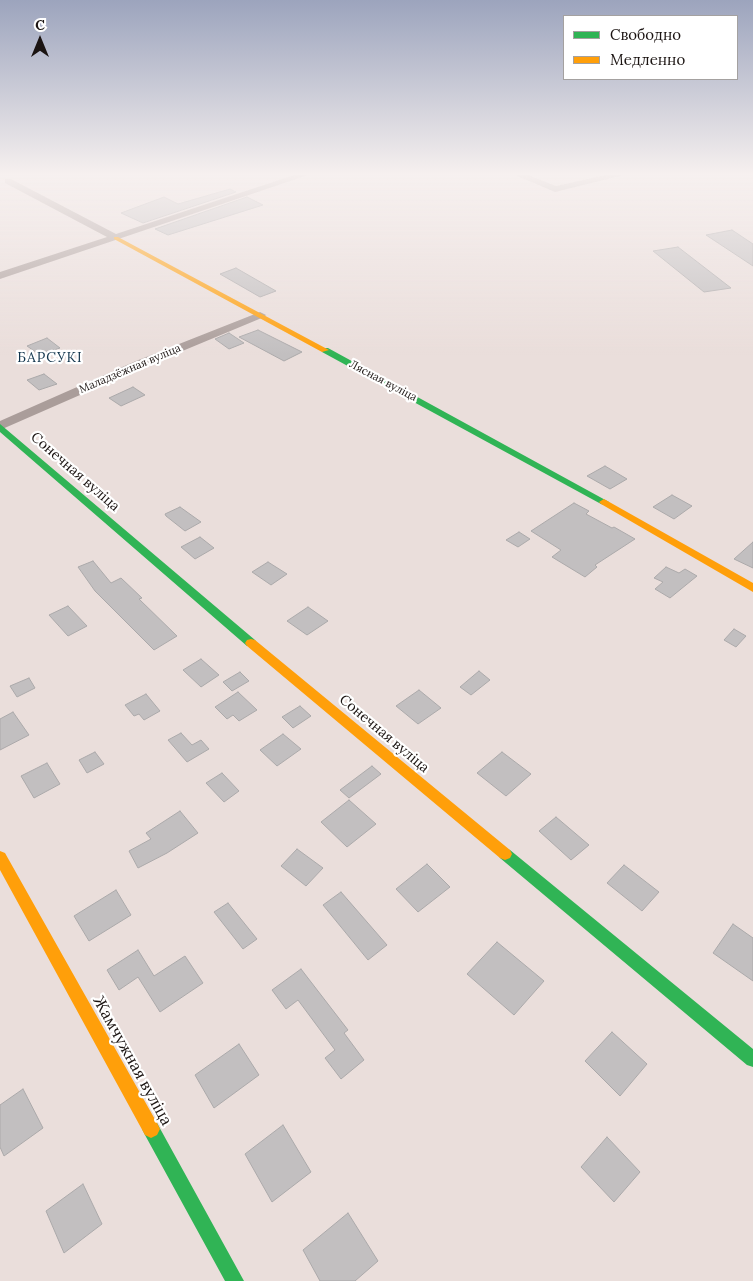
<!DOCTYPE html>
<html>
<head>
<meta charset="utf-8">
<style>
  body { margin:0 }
  #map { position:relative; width:753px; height:1281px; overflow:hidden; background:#eadedb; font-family:Lora,serif }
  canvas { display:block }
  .legend { position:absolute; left:563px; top:15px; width:175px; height:65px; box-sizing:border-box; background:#fff; border:1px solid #a4a1a0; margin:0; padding:6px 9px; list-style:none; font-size:15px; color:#1b1412 }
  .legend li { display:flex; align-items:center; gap:10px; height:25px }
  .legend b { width:25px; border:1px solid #a4a1a0 }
  .north { position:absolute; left:15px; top:15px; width:50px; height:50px; -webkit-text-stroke:4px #fff; paint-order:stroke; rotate:0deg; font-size:14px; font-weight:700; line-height:20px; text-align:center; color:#1b1412 }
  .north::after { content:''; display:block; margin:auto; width:18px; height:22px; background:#1b1412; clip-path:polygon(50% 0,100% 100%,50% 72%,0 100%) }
</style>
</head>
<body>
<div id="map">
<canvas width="753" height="1281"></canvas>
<ul class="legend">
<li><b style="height:6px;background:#30b455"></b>Свободно</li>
<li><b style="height:6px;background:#ff9f0a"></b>Медленно</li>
</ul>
<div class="north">С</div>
</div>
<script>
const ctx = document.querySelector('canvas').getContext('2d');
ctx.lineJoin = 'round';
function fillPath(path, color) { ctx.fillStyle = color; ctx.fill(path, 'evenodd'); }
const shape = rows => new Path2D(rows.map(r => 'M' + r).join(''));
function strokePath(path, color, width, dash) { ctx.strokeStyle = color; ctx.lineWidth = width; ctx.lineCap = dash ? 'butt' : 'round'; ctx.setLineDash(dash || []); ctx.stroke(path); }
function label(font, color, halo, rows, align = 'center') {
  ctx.font = font + ' Lora,serif'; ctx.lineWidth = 4.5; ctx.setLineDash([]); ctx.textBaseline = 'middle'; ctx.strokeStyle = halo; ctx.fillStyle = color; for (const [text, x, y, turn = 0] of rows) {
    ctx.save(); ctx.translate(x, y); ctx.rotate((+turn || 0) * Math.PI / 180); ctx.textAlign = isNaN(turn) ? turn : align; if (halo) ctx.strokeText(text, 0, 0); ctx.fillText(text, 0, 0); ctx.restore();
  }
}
const building = shape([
  [230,189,236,192,143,223,121,213,164,197,178,204,230,189],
  [247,197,263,205,168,235,155,229,247,197],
  [732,230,753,244,753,266,706,235,732,230],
  [678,247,731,288,704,292,653,251,678,247],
  [236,268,276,291,260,297,220,274,236,268],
  [258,330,302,352,284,361,239,337,258,330],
  [229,333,244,343,229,349,215,339,229,333],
  [47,338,60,348,40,355,27,346,47,338],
  [44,374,57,384,39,390,27,380,44,374],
  [133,387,145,395,121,406,109,398,133,387],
  [605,466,627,479,610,489,587,476,605,466],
  [672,495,692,506,674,519,653,507,672,495],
  [574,503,589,511,586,514,612,528,614,527,635,539,595,565,597,567,585,577,552,557,561,550,531,531,574,503],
  [180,507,201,522,185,531,166,516,165,514,180,507],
  [519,532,530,539,518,547,506,540,519,532],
  [200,537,214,548,195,559,181,547,200,537],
  [753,542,753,568,734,559,753,542],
  [93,561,111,583,121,578,142,598,139,599,177,636,154,650,95,591,78,567,93,561],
  [268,562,287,574,271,585,252,572,268,562],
  [666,567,679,573,685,569,697,576,670,598,655,589,663,582,654,578,666,567],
  [68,606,87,626,68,636,49,615,68,606],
  [308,607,328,621,307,635,287,621,308,607],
  [734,629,746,636,736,647,724,640,734,629],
  [201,659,219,675,201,687,183,670,201,659],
  [479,671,490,680,471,695,460,687,479,671],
  [240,672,249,681,232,691,223,682,240,672],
  [29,678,35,688,17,697,10,686,29,678],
  [419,690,441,708,418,724,396,706,419,690],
  [238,692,257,710,239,721,233,715,227,719,215,707,238,692],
  [146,694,160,711,144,720,139,714,134,716,125,705,146,694],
  [300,706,311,716,293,728,282,717,300,706],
  [13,712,29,735,0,750,0,719,13,712],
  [181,733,192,745,201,740,209,749,187,762,168,740,181,733],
  [283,734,301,749,277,766,260,750,283,734],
  [95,752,104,764,87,773,79,760,95,752],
  [502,752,531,774,506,796,477,773,502,752],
  [47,763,60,784,34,798,21,776,47,763],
  [372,766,381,774,349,798,340,790,372,766],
  [222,773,239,791,224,802,206,783,222,773],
  [349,800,376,824,347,847,321,822,349,800],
  [180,811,198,833,167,853,138,868,129,851,151,839,146,833,180,811],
  [556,817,589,845,571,860,539,831,556,817],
  [297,849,323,868,306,886,281,866,297,849],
  [427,864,450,887,418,912,396,889,427,864],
  [624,865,659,892,642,911,607,883,624,865],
  [116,890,131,915,89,941,74,916,116,890],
  [341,892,387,945,368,960,323,905,341,892],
  [228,903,257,939,243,949,214,912,228,903],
  [733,924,753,938,753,981,713,953,733,924],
  [497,942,544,981,514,1015,467,974,497,942],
  [138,950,154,976,185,956,203,983,160,1012,138,977,119,990,107,970,138,950],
  [301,969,348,1030,344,1033,364,1060,341,1079,325,1058,335,1050,298,1000,286,1009,272,990,301,969],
  [612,1032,647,1064,620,1096,585,1061,612,1032],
  [239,1044,259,1075,214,1108,195,1075,239,1044],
  [23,1089,43,1128,4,1156,0,1147,0,1105,23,1089],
  [283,1125,311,1172,272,1202,245,1154,283,1125],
  [607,1137,640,1172,614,1202,581,1167,607,1137],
  [83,1184,102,1224,64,1253,46,1211,83,1184],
  [348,1213,378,1261,355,1281,320,1281,303,1250,348,1213]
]);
fillPath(building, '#c2bfc0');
strokePath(building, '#aba9aa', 1);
fillPath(shape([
  [294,175,308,175,0,279,0,272,107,237,5,183,5,179,11,179,116,234,294,175],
  [515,175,528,175,556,186,605,175,624,175,555,192,515,175],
  [260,312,266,315,264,317,144,367,0,430,0,421,136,361,260,312]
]), '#aa9d9a');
fillPath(shape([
  [322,348,328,348,609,502,604,505,601,504,322,352,322,348],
  [0,424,255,640,257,643,255,646,247,646,0,432,0,424],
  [505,848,510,850,753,1049,753,1067,747,1065,500,858,498,854,500,850,505,848],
  [151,1120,157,1123,244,1281,225,1281,145,1135,142,1129,145,1123,151,1120]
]), '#30b455');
fillPath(shape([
  [114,237,118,237,329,350,322,352,114,239,114,237],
  [604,499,753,583,753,592,601,504,599,502,604,499],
  [251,639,255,640,510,850,512,854,510,858,505,860,500,858,247,646,245,643,247,640,251,639],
  [0,851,5,853,157,1123,160,1129,157,1135,151,1138,145,1135,0,870,0,851]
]), '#ff9f0a');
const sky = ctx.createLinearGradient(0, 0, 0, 355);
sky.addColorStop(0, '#9ca4bd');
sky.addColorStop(0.49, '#f6f0ef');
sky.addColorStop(1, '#f6f0ef00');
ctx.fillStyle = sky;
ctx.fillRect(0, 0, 753, 355);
label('11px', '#1b1412', '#fff', [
  ["Маладзёжная вуліца",130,369,-23],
  ["Лясная вуліца",383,381,28]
]);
ctx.letterSpacing = '1px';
label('14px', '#10344c', '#fff', [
  ["БАРСУКІ",50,358]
]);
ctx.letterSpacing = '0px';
label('14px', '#1b1412', '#fff', [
  ["Сонечная вуліца",75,472,41],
  ["Сонечная вуліца",384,734,40]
]);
label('16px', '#1b1412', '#fff', [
  ["Жамчужная вуліца",132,1061,61]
]);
</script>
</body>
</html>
